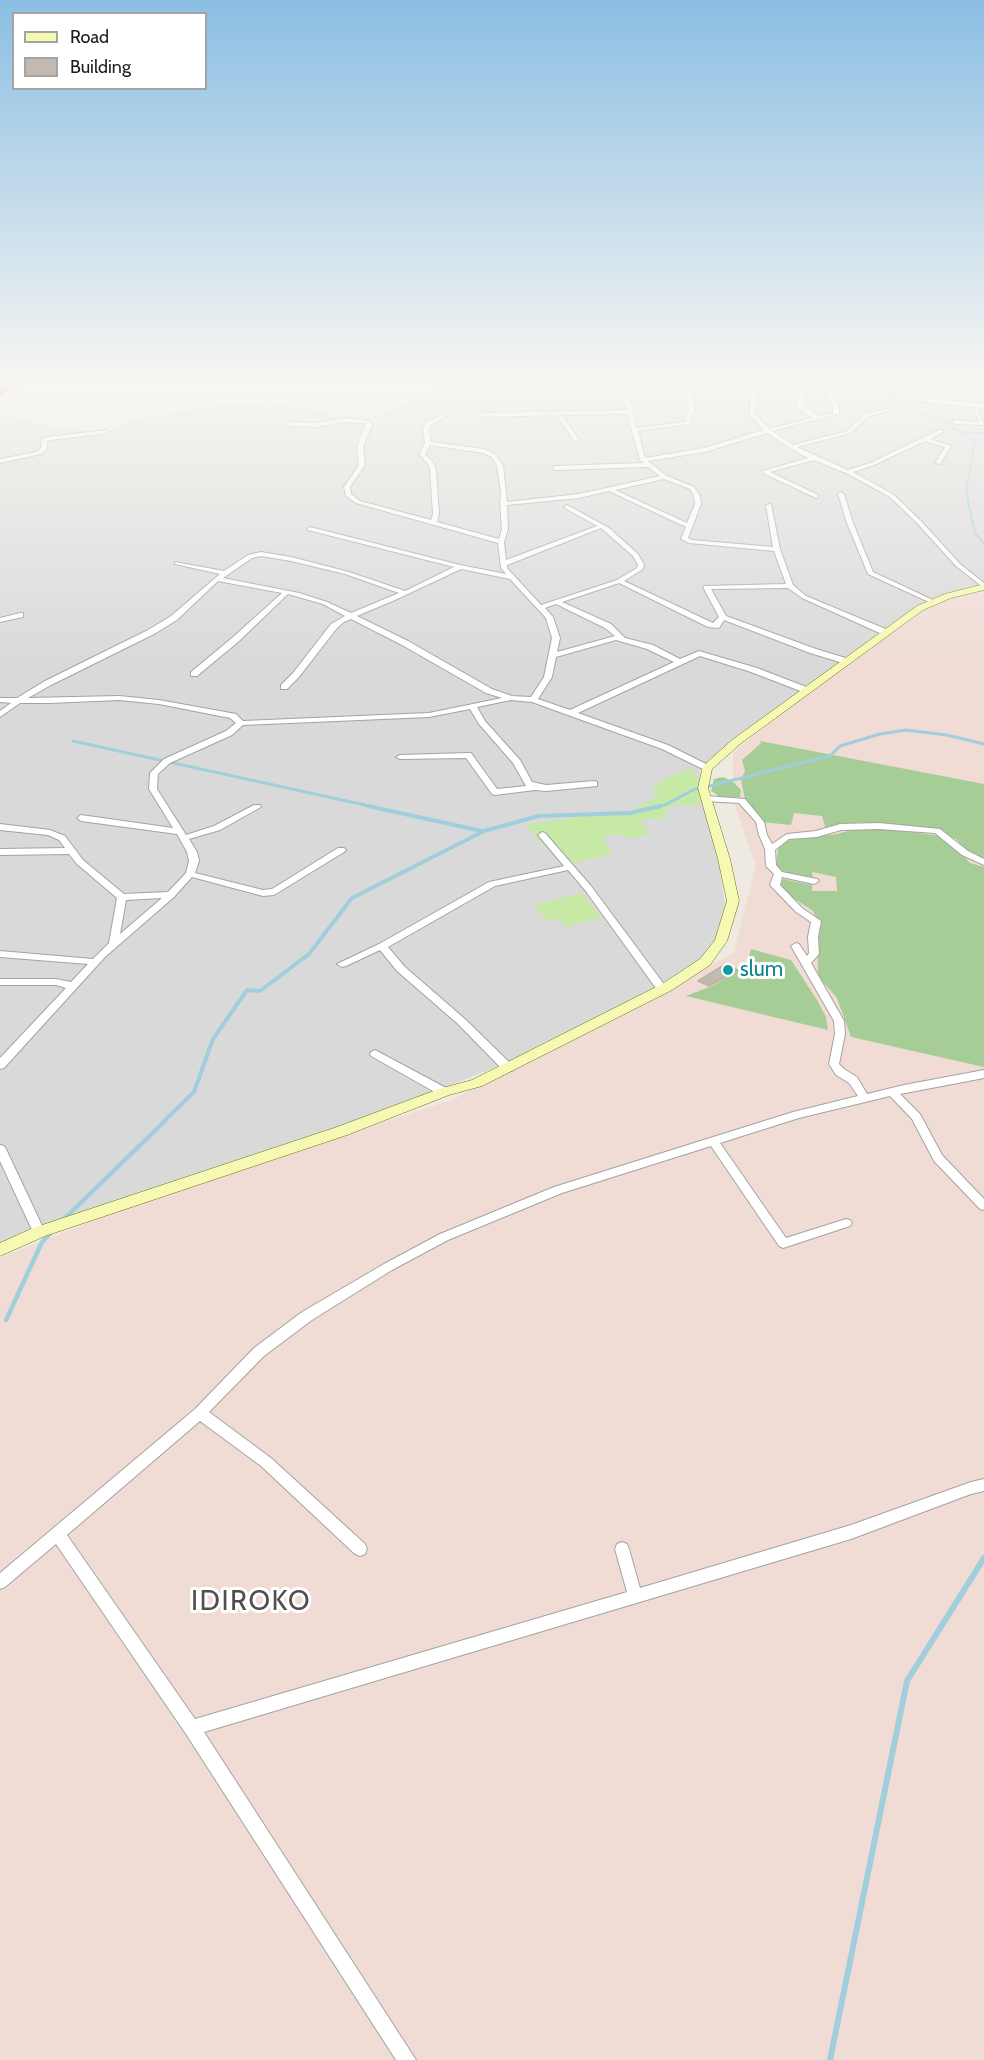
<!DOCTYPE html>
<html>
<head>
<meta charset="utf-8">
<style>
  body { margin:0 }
  #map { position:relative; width:984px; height:2060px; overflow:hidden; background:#eeeae1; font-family:Cabin,sans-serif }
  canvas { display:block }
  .legend { position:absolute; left:12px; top:12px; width:195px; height:78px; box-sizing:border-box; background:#fff; border:2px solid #a4a4a4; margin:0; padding:8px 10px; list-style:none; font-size:18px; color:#1c1c1c }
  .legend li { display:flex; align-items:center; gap:12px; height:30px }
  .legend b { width:30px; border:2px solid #a4a4a4 }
</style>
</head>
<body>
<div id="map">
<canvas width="984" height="2060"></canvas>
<ul class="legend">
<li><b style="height:8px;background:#f6f9b3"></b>Road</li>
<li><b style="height:16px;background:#c2b9b1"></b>Building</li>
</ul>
</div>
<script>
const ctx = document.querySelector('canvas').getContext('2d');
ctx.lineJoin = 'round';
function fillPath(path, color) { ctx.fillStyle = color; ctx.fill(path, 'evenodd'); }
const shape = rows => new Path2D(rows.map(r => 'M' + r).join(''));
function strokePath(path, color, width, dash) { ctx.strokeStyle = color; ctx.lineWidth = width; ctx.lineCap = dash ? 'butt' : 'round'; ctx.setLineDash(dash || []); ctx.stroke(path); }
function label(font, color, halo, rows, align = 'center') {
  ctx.font = font + ' Cabin,sans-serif'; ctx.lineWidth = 6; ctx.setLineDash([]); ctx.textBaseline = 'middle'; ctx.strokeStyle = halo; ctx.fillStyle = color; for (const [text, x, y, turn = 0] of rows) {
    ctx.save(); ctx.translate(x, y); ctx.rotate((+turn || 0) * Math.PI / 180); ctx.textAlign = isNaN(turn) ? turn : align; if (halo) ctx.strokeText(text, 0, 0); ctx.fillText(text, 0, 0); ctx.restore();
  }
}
fillPath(shape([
  [440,377,984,377,984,589,928,607,864,653,795,695,741,733,700,770,703,802,719,865,725,904,717,943,696,962,641,996,531,1053,413,1100,0,1247,0,417,5,415,35,423,105,433,137,419,229,404,271,402,337,415,379,415,452,381]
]), '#dad9d9');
fillPath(shape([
  [984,589,984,2060,0,2060,0,1258,130,1206,454,1099,734,953,756,866,733,800,733,753,814,687,919,612,951,595]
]), '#f0dcd4');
fillPath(shape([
  [691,768,698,778,700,805,674,805,665,811,667,818,641,820,649,834,628,839,623,835,609,834,603,841,613,854,562,865,525,825,597,814,628,812,661,795,650,790,662,780],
  [581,893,602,917,566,927,559,918,547,921,534,905]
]), '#c7e9a6');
fillPath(shape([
  [760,741,984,784,984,861,971,855,956,839,935,831,859,822,840,829,826,830,822,816,794,813,791,825,761,822,745,800,741,779,745,771,742,760,761,743],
  [723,777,732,781,741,790,740,797,720,797,711,791,714,779],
  [866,826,941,836,953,844,970,863,984,867,984,1067,851,1037,837,998,818,976,817,922,813,911,780,889,783,879,812,885,812,891,837,891,836,877,812,872,813,879,783,874,776,865,779,844,783,841,837,834],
  [751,949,791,960,817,1000,826,1017,828,1030,686,996,712,986,747,966]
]), '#a6cd96');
strokePath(shape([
  [861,377,882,388,900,404,947,424,975,441,966,491,975,533,984,543],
  [626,387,628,377],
  [964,433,984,433]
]), '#a1cedc', 2);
strokePath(shape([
  [73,741,374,807],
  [655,807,665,805,693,790,830,756,840,746,880,734,906,730,947,735,984,744]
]), '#a1cedc', 3);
strokePath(shape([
  [368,806,482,831],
  [163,1122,194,1092,213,1039,247,990,260,991,309,954,352,898,484,831,539,816,630,813,661,806]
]), '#a1cedc', 4);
strokePath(shape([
  [64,1219,165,1121],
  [6,1320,42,1242,51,1233]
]), '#a1cedc', 4.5);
strokePath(shape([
  [830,2060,907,1681,984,1558]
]), '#a1cedc', 6);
const building = shape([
  [724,965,738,970,709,986,698,981,724,965]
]);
fillPath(building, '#c2b9b1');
strokePath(building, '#bfb0a4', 1.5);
const street = shape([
  [564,377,570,377,577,389,663,389,660,382,667,377,673,377,666,382,668,389,750,389,737,377,743,377,758,391,755,414,769,429,812,418,798,407,797,403,800,390,788,379,788,377,792,377,806,390,804,406,817,416,833,413,833,406,826,398,829,389,818,377,824,377,835,389,832,398,839,406,839,414,772,431,793,445,847,431,865,414,898,407,898,409,869,416,851,433,797,447,848,470,870,463,939,430,943,430,943,432,930,439,951,446,940,464,935,463,945,447,925,441,874,465,853,472,894,495,921,521,960,564,984,583,984,588,956,566,917,523,890,497,848,474,814,460,770,472,818,495,818,497,816,498,763,473,763,471,808,458,798,453,767,433,705,452,648,461,667,476,694,487,700,496,701,504,688,538,692,540,773,547,766,505,771,504,780,549,793,585,806,596,888,630,888,634,882,634,802,598,788,588,711,589,726,616,816,649,849,659,849,663,843,663,810,653,724,620,719,628,708,627,619,583,562,602,611,624,625,638,653,645,680,659,699,651,757,668,809,688,809,692,803,692,751,672,700,656,578,713,668,745,710,766,711,768,707,771,662,749,532,702,511,700,477,707,485,721,520,760,532,782,546,785,594,781,597,782,597,786,546,791,535,790,495,795,492,794,466,758,400,759,396,757,400,755,468,753,471,753,497,789,526,786,513,763,479,724,470,709,429,717,243,725,232,735,170,763,158,774,157,789,186,835,214,826,254,805,260,805,261,807,220,830,189,839,197,852,199,861,195,873,263,890,272,889,338,848,344,848,346,850,344,852,274,895,263,896,192,877,174,897,105,957,4,1068,0,1069,0,1058,66,988,56,985,0,985,0,979,56,979,71,982,88,964,0,957,0,951,93,959,109,943,117,898,77,864,69,854,0,855,0,849,65,848,59,840,48,835,0,830,0,824,50,830,65,836,83,860,124,894,168,892,186,873,189,861,187,852,177,834,81,821,77,818,81,815,173,828,149,789,150,773,164,759,226,731,236,723,230,718,159,704,119,700,50,703,20,703,0,717,0,711,11,703,0,702,0,698,17,698,45,681,148,630,171,616,220,574,175,564,175,562,224,571,248,555,261,552,291,557,349,572,405,591,454,567,308,530,307,529,310,527,460,565,506,574,501,568,498,543,356,503,346,496,344,487,359,465,357,447,366,423,345,422,316,427,291,426,288,424,291,422,316,423,345,418,370,421,372,425,363,447,365,465,350,487,351,494,360,501,431,520,433,514,430,469,428,464,419,454,425,443,423,431,425,423,442,415,445,417,444,418,431,424,429,431,431,442,484,449,496,455,503,466,507,502,579,494,660,476,648,467,555,470,552,468,555,466,644,463,640,460,627,414,562,415,579,440,576,442,574,441,557,415,482,417,479,415,482,413,627,410,624,402,618,393,494,393,491,391,494,389,571,389,564,377],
  [622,393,687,393,689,408,685,422,637,428,630,402,622,393],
  [693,393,752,393,749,414,764,430,704,448,645,458,638,431,689,424,695,408,693,393],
  [430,445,483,453,492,457,497,466,501,492,500,504,502,529,499,539,437,522,439,514,436,469,433,462,425,454,430,445],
  [664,479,690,489,694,496,695,504,687,523,615,490,664,479],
  [609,491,686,527,681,539,689,543,774,551,786,584,704,586,703,587,719,617,713,623,624,581,643,569,644,565,638,554,609,528,567,505,564,507,565,508,597,526,506,560,504,542,508,529,507,505,579,498,609,491],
  [601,528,633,556,638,565,637,568,617,580,541,605,507,568,507,565,601,528],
  [261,556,291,561,345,574,399,593,351,613,327,602,299,593,223,578,252,558,261,556],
  [461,569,510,579,546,618,552,638,544,677,531,697,512,696,492,689,408,641,357,616,395,600,461,569],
  [218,581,282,593,232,638,191,672,191,676,197,676,238,642,288,594,323,604,345,616,331,624,293,673,281,685,281,689,287,689,299,677,337,628,344,622,351,619,402,645,486,693,502,698,429,713,243,721,236,714,159,700,119,696,28,698,51,685,154,634,177,620,218,581],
  [556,604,605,628,615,636,557,652,560,638,553,617,545,608,556,604],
  [616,640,647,649,674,662,570,710,538,699,552,677,556,657,616,640],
  [162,898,120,934,126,900,162,898],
  [914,377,932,377,984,382,984,386,914,377],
  [908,397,984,404,984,408,978,407,984,425,955,424,952,422,955,420,979,422,973,407,906,400,908,397],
  [106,430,108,431,108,433,51,440,47,441,47,448,41,454,0,463,0,459,37,452,41,448,42,439,48,437,106,430],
  [841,492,844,494,853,523,873,572,935,601,935,603,931,603,868,574,847,523,838,494,841,492],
  [20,613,23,613,23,617,0,622,0,618,20,613],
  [707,796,745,799,764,822,767,835,772,844,787,834,816,831,840,824,879,823,940,829,968,851,984,859,984,865,962,855,935,833,879,829,841,830,817,837,789,839,775,850,776,865,782,872,817,879,819,881,814,884,782,877,780,885,802,908,821,921,818,937,819,954,811,963,844,1021,845,1034,839,1064,844,1069,857,1077,867,1094,904,1085,984,1070,984,1078,900,1094,920,1114,942,1155,984,1199,984,1210,980,1209,934,1161,912,1119,890,1096,799,1118,720,1143,786,1238,846,1219,850,1220,852,1223,850,1226,783,1248,779,1246,711,1146,562,1193,448,1240,392,1270,312,1320,264,1356,209,1412,271,1458,365,1544,367,1549,365,1554,360,1556,355,1554,261,1466,200,1421,67,1535,195,1719,627,1592,615,1549,617,1544,622,1542,627,1544,629,1549,640,1588,851,1525,971,1482,984,1479,984,1491,971,1494,851,1539,204,1732,416,2060,396,2060,186,1734,56,1544,5,1587,0,1589,0,1573,195,1409,254,1348,302,1312,384,1264,440,1234,554,1187,793,1112,858,1096,849,1083,836,1075,829,1064,835,1034,834,1021,791,946,796,943,799,944,807,956,809,953,808,937,811,922,796,912,770,885,774,874,766,866,765,849,759,835,756,822,739,803,704,801,703,799,707,796],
  [542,832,545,833,591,886,666,987,667,989,666,991,658,991,585,890,568,870,495,886,388,947,405,967,466,1020,512,1065,513,1068,512,1071,504,1071,458,1024,397,971,380,950,346,966,342,967,337,964,379,944,489,882,564,866,538,835,542,832],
  [375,1050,448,1089,450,1092,444,1096,440,1095,371,1056,370,1054,371,1052,375,1050],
  [0,1145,4,1146,6,1149,45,1232,43,1235,39,1237,35,1235,33,1232,0,1161,0,1145]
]);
const secondary = shape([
  [984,584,984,590,951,598,923,610,740,744,712,769,708,788,730,859,739,901,727,941,710,965,672,990,482,1086,449,1095,347,1135,45,1236,0,1256,0,1243,33,1228,337,1127,439,1089,472,1080,662,984,700,959,715,940,727,901,718,859,698,788,703,766,732,740,917,606,945,594,984,584]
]);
const highway = shape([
  [22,377,33,377,0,394,0,388,22,377]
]);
strokePath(street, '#a3a3a3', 2);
strokePath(secondary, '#657204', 1);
strokePath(highway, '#d7225f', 2);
fillPath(street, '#fff');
fillPath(secondary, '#f6f9b3');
fillPath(highway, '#e68899');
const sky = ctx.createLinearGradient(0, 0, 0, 665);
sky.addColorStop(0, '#8bbee3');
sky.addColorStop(0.57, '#f7f6f2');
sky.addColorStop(1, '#f7f6f200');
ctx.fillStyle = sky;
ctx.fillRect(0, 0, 984, 665);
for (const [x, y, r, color] of [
  [728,970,6,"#0f9aa8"]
]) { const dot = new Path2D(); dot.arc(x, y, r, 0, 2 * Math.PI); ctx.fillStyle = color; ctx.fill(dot); strokePath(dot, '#fff', 2); }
label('21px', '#0d838f', '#fff', [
  ["slum",740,970]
], 'left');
ctx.letterSpacing = '1.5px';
label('28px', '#4f4f4f', '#fff', [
  ["IDIROKO",251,1602]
]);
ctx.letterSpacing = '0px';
</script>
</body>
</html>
